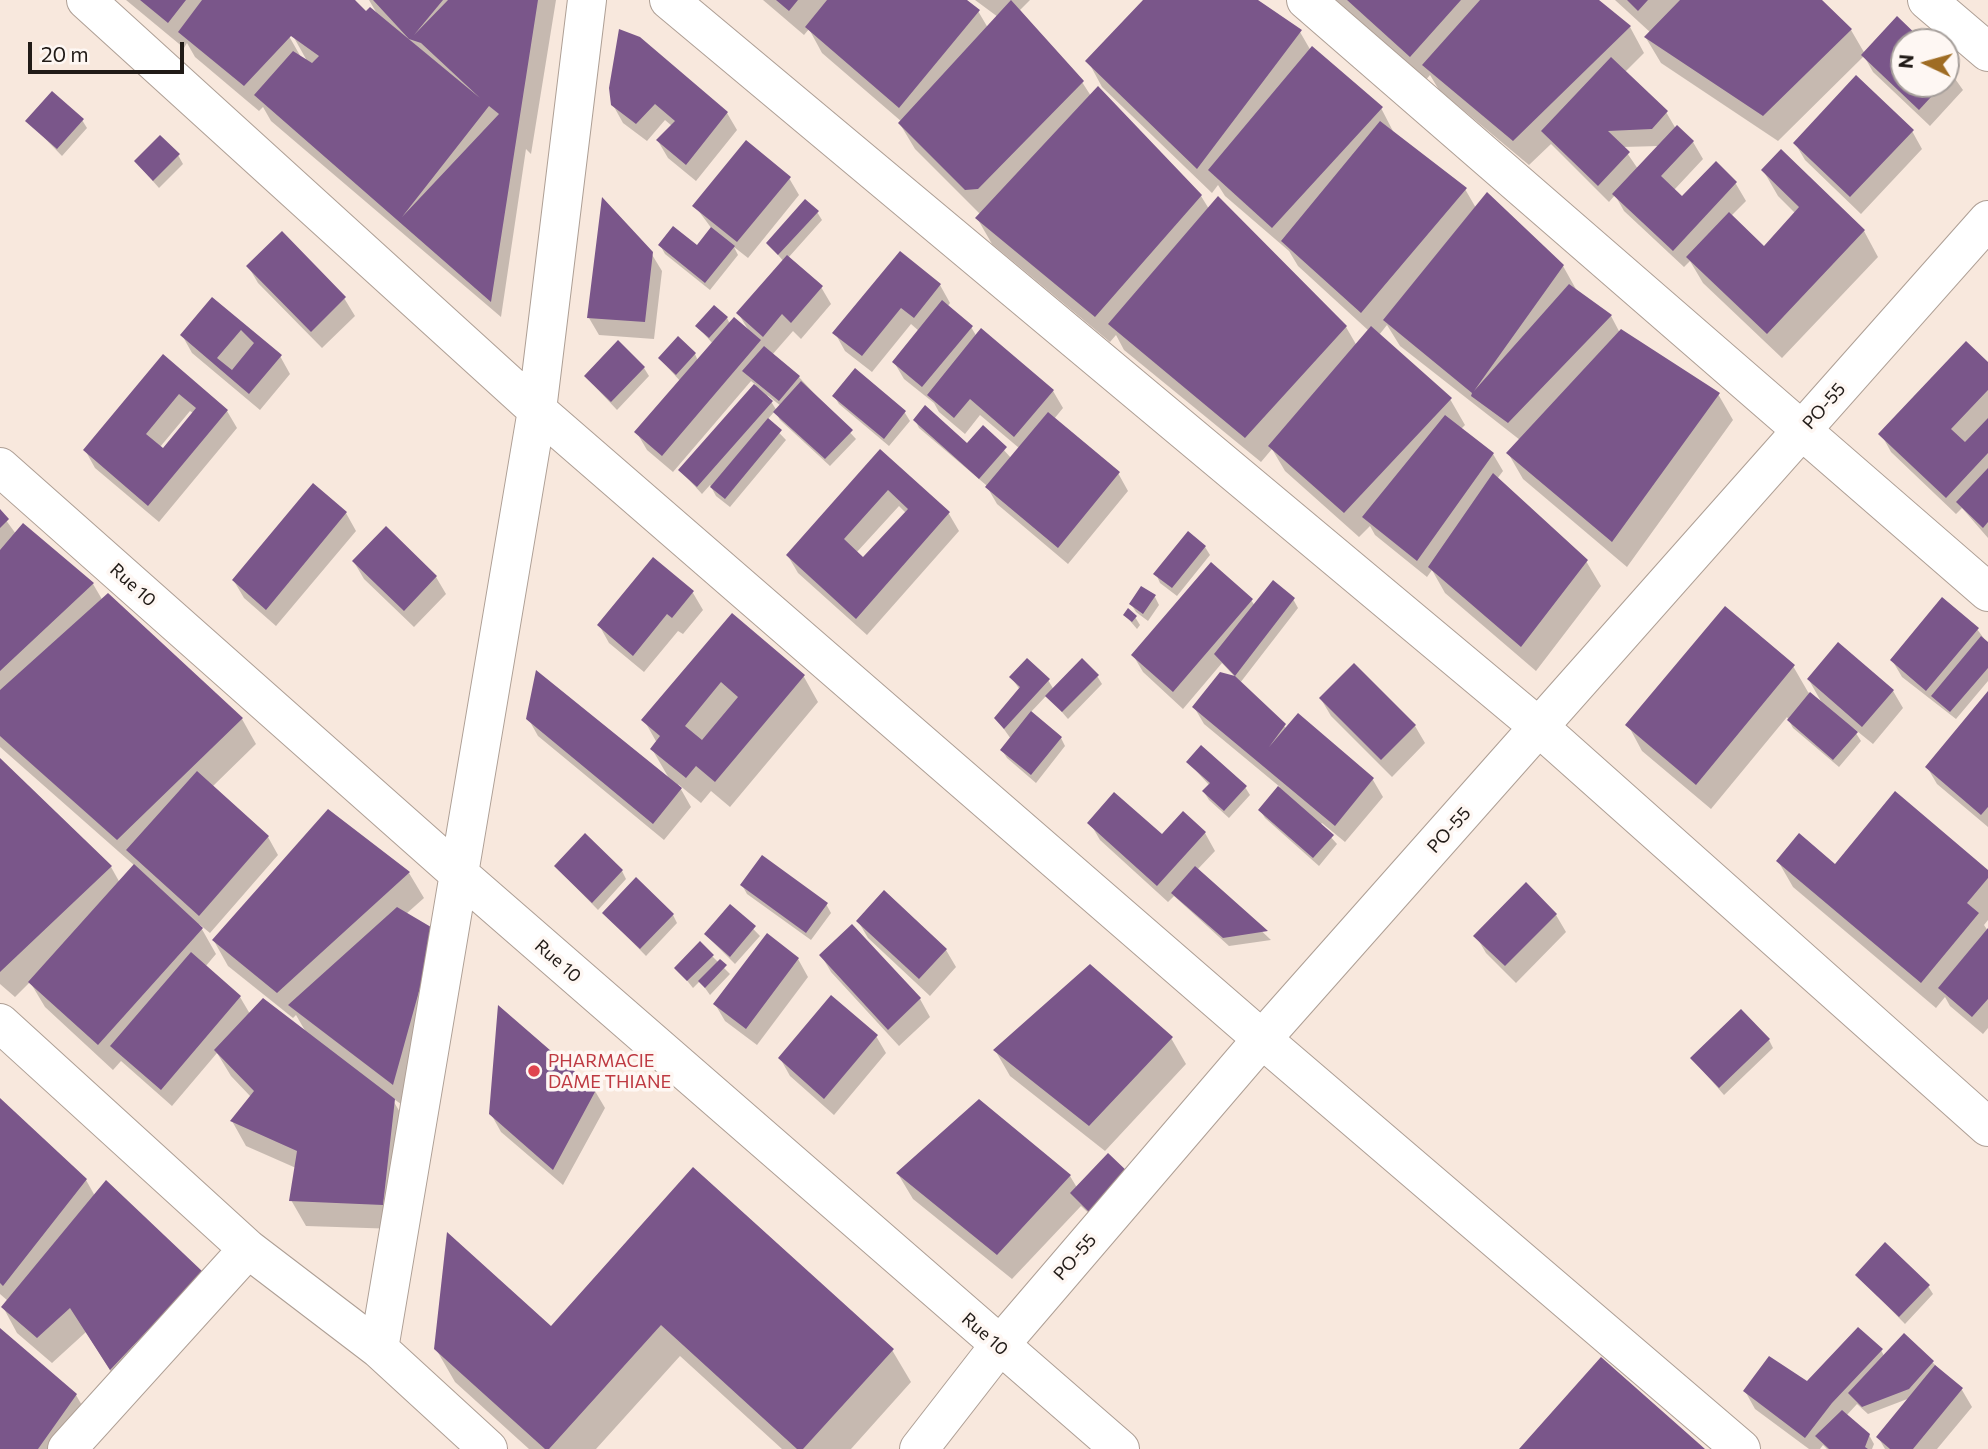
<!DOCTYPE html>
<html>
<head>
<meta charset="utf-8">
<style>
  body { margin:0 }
  #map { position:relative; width:1988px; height:1449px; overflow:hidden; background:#f8e8dd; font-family:Commissioner,sans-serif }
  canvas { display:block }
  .north { position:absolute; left:1890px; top:28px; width:70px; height:70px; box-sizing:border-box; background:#fef7f3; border:2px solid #a69f9b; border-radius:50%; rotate:275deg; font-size:19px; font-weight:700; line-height:28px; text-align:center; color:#211b17 }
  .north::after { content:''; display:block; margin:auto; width:24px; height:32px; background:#9f6c23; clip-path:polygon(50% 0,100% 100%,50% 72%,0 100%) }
  .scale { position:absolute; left:28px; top:42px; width:156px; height:32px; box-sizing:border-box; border:4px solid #211b17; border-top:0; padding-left:9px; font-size:21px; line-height:24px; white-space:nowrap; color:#211b17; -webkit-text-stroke:5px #fef7f3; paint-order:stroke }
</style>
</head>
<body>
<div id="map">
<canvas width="1988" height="1449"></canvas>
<div class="north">N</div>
<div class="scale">20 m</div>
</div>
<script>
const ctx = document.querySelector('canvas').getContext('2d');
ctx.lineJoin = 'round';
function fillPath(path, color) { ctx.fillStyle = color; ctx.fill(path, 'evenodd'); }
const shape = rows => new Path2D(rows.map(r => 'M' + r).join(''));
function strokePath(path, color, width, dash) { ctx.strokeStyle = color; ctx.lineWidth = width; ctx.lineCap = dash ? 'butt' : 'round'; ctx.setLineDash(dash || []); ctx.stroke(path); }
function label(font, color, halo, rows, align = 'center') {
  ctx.font = font + ' Commissioner,sans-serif'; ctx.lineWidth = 7; ctx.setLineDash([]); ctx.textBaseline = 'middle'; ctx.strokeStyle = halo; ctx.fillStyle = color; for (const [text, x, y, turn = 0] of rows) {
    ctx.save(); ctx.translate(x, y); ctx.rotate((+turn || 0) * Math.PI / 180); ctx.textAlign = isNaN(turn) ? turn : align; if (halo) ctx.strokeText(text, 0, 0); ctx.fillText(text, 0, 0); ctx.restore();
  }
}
fillPath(shape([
  [126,0,352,0,366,13,379,17,369,0,556,0,531,154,526,149,501,317,271,121,263,107,259,111,195,57,187,43,184,48],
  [288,27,306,59,302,59,285,29],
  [763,0,964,0,978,11,988,28,998,17,975,0,1030,0,1020,10,1082,82,1091,96,1201,196,1209,209,1346,327,1357,346,1369,331,1298,266,1289,251,1225,196,1218,185,1212,193,1102,87,1088,61,1145,0,1255,0,1300,32,1311,51,1381,108,1395,135,1465,189,1476,208,1563,266,1577,291,1611,316,1620,333,1718,394,1733,420,1627,567,1523,479,1508,453,1520,440,1400,346,1387,325,1379,335,1450,399,1465,425,1461,429,1493,454,1503,471,1497,479,1586,561,1601,586,1536,671,1445,593,1432,570,1427,577,1375,535,1370,526,1359,537,1285,471,1272,449,1261,462,1124,350,1116,335,1110,342,992,244,977,218,981,215,915,149,900,124,902,122,822,53,809,29,804,35],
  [1336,0,1596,0,1630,27,1644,53,1625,72,1666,112,1676,129,1693,142,1703,159,1674,190,1682,199,1716,164,1736,184,1746,201,1731,216,1764,248,1796,214,1778,196,1763,170,1864,231,1878,257,1782,358,1703,283,1690,261,1684,267,1624,211,1615,195,1609,202,1551,144,1529,165,1439,90,1430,75,1425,81],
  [1659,146,1638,169,1623,147],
  [1615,0,1820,0,1851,30,1865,54,1897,19,1921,42,1904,42,1904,84,1946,84,1946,66,1963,90,1930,126,1873,72,1864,56,1778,141,1661,63,1646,38,1651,33],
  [639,39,727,113,737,130,696,181,668,158,658,141,672,126,665,120,647,141,623,123,613,105],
  [82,120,87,128,62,156,28,121],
  [1912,131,1922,149,1861,214,1805,160,1795,143],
  [178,155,183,164,159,188,136,162],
  [789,178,799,195,748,258,734,247,738,255,710,290,665,254,660,245,697,248,712,229,695,206],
  [817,212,822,220,788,258,821,287,831,304,801,339,793,331,772,355,799,377,856,439,830,466,780,420,775,411,767,420,786,440,730,507,716,496,710,485,702,494,680,470,756,385,751,381,673,472,647,450,637,433,681,382,660,359,695,354,698,361,713,344,697,326,727,318,730,324,749,331,738,313,784,262,768,243],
  [767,395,781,406,777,411],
  [651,253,662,271,654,339,599,335,589,318],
  [248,266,344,298,355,316,322,348,258,283],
  [940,285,950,303,947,307,971,327,977,337,1053,391,1063,408,1054,419,1118,473,1128,491,1068,564,997,504,986,485,919,428,915,420,967,445,983,427,1011,458,1019,448,980,415,965,434,939,412,934,403,904,379,894,362,919,331,911,324,872,372,845,351,835,333],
  [213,299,280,356,290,374,260,410,192,353,182,335],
  [163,356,227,411,237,428,159,522,95,468,85,450],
  [190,411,193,413,163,450,160,447],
  [1988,365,1988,538,1962,508,1956,514,1891,452,1881,434],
  [644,368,649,376,617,410,586,377],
  [856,371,905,413,910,421,889,446,839,404,834,396],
  [881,451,949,514,959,531,867,635,798,573,788,556],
  [899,506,906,513,863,560,856,553],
  [0,512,16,534,23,526,93,584,103,601,242,719,256,744,212,787,268,837,278,855,210,933,199,924,216,954,205,967,240,997,250,1014,307,1034,296,1015,293,1018,228,966,214,941,409,873,424,898,406,914,435,932,408,1109,391,1097,408,1126,397,1229,306,1226,291,1200,296,1168,246,1146,232,1121,251,1097,231,1076,217,1053,172,1106,121,1061,113,1070,45,1007,30,982,15,997,0,984,0,761,111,867,120,883,135,866,0,747],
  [346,513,356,531,276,626,244,598,234,581],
  [1205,547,1210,555,1177,596,1160,583,1156,574],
  [653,560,693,593,703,610,683,634,678,631,644,672,609,643,599,625],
  [354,562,436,577,446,594,414,627,364,579],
  [1155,597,1159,605,1148,621,1136,612,1131,604],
  [1293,599,1298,608,1240,683,1287,729,1299,715,1373,780,1383,797,1345,842,1322,823,1320,825,1337,844,1319,866,1265,818,1260,810,1280,787,1204,724,1194,707,1236,678,1222,663,1183,709,1143,672,1133,655,1251,600,1255,606],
  [1125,615,1135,617,1140,625,1137,629],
  [732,616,804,677,818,702,730,807,711,791,701,803,678,784,691,807,664,840,538,736,528,718,670,780,652,749,657,743,644,720],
  [1977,629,1988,644,1988,681,1956,719,1902,677,1892,660],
  [1793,666,1808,692,1823,705,1809,680,1893,691,1903,708,1873,744,1852,727,1861,741,1839,767,1793,728,1787,717,1711,809,1642,751,1628,725],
  [1097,676,1102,684,1068,719,1047,695,1030,713,1061,738,1065,746,1036,783,1007,758,1002,750,1011,739,996,718,1020,690,1011,677,1048,680,1054,690],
  [1988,693,1988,827,1937,784,1927,767],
  [1321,699,1415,726,1425,743,1392,777,1331,716],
  [1188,762,1245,787,1250,795,1229,818,1209,800,1204,792,1210,786],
  [1183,813,1205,833,1215,851,1197,870,1271,940,1229,946,1174,896,1168,902,1100,840,1090,823,1162,837],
  [1778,861,1988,872,1988,920,1984,925,1988,931,1988,1028,1983,1034,1950,1006,1945,997,1936,1008,1793,887],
  [556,867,622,871,626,879,598,910],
  [742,885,826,904,831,913,811,940,747,894],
  [731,906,760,936,735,964,706,935],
  [604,913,673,915,677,923,646,956],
  [1556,915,1566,932,1516,983,1486,953,1476,936],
  [858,921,946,950,956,967,930,996,868,938],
  [821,955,920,999,930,1017,899,1046,831,972],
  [712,956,730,974,710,995,700,981,693,988,677,968],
  [798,959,808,977,757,1045,725,1021,715,1004],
  [876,1036,886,1053,834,1115,790,1076,780,1058],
  [1171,1038,1186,1064,1105,1151,1010,1076,995,1050],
  [1769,1040,1773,1048,1724,1095,1692,1058],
  [595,1091,605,1108,563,1185,501,1132,491,1114],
  [0,1100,86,1180,95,1196,202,1274,125,1394,86,1332,52,1363,17,1333,3,1307,8,1301,0,1294],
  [979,1101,1070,1176,1097,1221,1081,1206,1012,1279,913,1199,898,1174],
  [694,1170,892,1350,911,1382,851,1449,782,1449,680,1356,596,1449,529,1449,455,1382,436,1349,551,1328],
  [1857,1275,1928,1286,1933,1294,1905,1324],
  [0,1330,76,1395,91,1421,70,1449,0,1449],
  [1881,1350,1884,1356,1932,1362,1962,1390,1972,1407,1937,1449,1885,1449,1878,1437,1910,1398,1868,1414,1857,1404,1846,1416,1869,1435,1874,1444,1872,1449,1827,1449,1823,1445,1820,1449,1809,1449,1755,1409,1745,1391,1807,1383]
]), '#0003');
fillPath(shape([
  [140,0,186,0,168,23],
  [202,0,355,0,366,11,370,7,480,98,421,43,409,39,373,0,443,0,414,35,448,0,538,0,491,302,254,95,293,51,312,63,319,56,291,36,244,86,178,32],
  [489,106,499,114,402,217],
  [776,0,798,0,789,11],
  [827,0,967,0,980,10,899,108,805,27],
  [1011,0,1084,81,978,189,965,190,898,123],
  [1143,0,1258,0,1302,30,1197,169,1085,61],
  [1347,0,1461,0,1410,57],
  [1480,0,1599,0,1631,26,1513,141,1422,65],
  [1627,0,1648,0,1638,11],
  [1680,0,1822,0,1852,29,1763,116,1644,37],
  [1897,16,1924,42,1904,42,1904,84,1943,84,1919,110,1861,55],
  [619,29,640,37,728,112,686,165,656,140,675,121,655,104,636,124,611,105,609,88],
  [1312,46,1383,107,1272,228,1208,170],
  [1611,57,1668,111,1652,129,1608,131,1630,152,1598,186,1541,131],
  [1856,75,1914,130,1850,197,1793,143],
  [1098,86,1202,195,1095,317,975,218],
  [52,91,84,119,57,149,25,121],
  [1380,121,1467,188,1361,313,1281,241],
  [1677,125,1694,141,1661,176,1682,196,1716,161,1737,182,1673,251,1612,194],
  [160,135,180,154,153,181,134,161],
  [746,140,791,177,737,242,692,206],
  [1781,149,1865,230,1767,334,1686,257,1729,212,1764,246,1799,207,1761,170],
  [1487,192,1564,265,1474,391,1569,284,1612,315,1508,423,1471,396,1472,393,1383,320],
  [1218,196,1347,326,1245,438,1108,324],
  [602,197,653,252,645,322,587,318],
  [805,199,819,211,778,255,766,243],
  [673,226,697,245,711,227,735,246,705,283,658,245],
  [282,231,346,297,311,332,246,266],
  [900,251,941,284,914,318,901,308,862,356,832,333],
  [787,255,823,286,791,323,782,314,763,337,736,313],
  [212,297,282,355,249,394,180,335],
  [241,330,254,343,232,370,217,358],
  [942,300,973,326,922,387,892,362],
  [714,305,728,317,709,338,695,326],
  [734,317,761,340,662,456,634,432],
  [1371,326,1452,398,1344,513,1268,446],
  [981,328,1054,390,1014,437,970,399,954,418,927,395],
  [1621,329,1720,393,1612,542,1506,453],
  [678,336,696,353,676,375,658,358],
  [618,340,645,367,611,402,584,376],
  [1966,341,1988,362,1988,390,1951,429,1965,442,1988,418,1988,453,1946,498,1878,434],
  [764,346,800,376,779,401,742,371],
  [163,354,228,410,148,506,83,450],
  [179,394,196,408,163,448,146,434],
  [855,368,906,411,884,439,832,396],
  [801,381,853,430,825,459,773,412],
  [754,384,773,401,697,487,678,470],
  [925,405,967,443,983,425,1007,447,979,479,913,420],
  [1048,412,1120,472,1058,548,985,487],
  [1445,415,1494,453,1417,561,1362,517],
  [768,418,782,430,725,499,710,487],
  [880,449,950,512,856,619,786,555],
  [888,490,908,509,863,557,844,539],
  [1988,468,1988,522,1983,528,1956,502],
  [1493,473,1588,560,1521,647,1428,567],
  [313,483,347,512,266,610,232,580],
  [0,509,9,519,0,528],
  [23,523,94,583,0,671,0,550],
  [386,526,437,576,404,611,352,561],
  [1188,531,1206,546,1172,588,1153,574],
  [653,557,694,591,672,618,667,614,633,656,597,625],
  [1211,562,1253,599,1173,692,1131,655],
  [1273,580,1295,598,1235,676,1286,724,1269,747,1298,713,1374,778,1335,826,1192,707,1220,672,1235,676,1214,654],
  [1141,586,1156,595,1143,614,1129,604],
  [108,593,243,718,117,840,0,736,0,690],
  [1942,597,1979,628,1926,691,1890,660],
  [1725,606,1795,665,1696,785,1625,725],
  [1128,608,1137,616,1132,622,1123,615],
  [732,613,805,675,715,782,696,766,686,778,650,749,660,736,641,720],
  [721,682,738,697,702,740,685,726],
  [1981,636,1988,642,1988,668,1950,712,1931,696],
  [1838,642,1894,690,1862,727,1807,679],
  [1027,658,1050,679,1004,729,994,718,1020,687,1009,677],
  [1082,658,1099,675,1062,712,1045,696],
  [1354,663,1416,725,1381,760,1319,698],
  [536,670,682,788,653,824,526,719],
  [1988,691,1988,807,1981,815,1925,767],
  [1810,692,1858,732,1833,760,1787,720],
  [1031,711,1062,737,1031,775,1000,750],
  [1201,745,1247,786,1224,811,1202,791,1210,783,1186,762],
  [0,758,112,866,0,972],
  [197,771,269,836,199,916,126,850],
  [1278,786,1334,835,1313,858,1258,810],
  [1895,791,1988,870,1988,878,1967,903,1979,913,1921,983,1776,861,1799,833,1835,864],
  [1114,792,1162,834,1183,811,1206,832,1157,886,1087,823],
  [328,809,410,872,277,993,212,940],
  [585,833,623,870,592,903,554,866],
  [762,855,828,903,806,933,740,885],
  [134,864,203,928,98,1045,28,982],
  [1195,866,1268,931,1223,938,1171,893],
  [636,877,674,914,640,949,602,913],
  [1526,882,1557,914,1505,966,1473,936],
  [884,890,947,949,919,979,856,921],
  [730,904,756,926,730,957,704,934],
  [397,907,436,930,393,1085,288,1005],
  [852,924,921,998,888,1030,819,955],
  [1988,928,1988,999,1972,1017,1938,988],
  [767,933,799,958,746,1029,713,1004],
  [700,941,714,955,687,981,674,968],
  [191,952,241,996,161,1090,110,1046],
  [720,959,727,965,705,988,698,981],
  [1090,964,1173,1037,1089,1126,993,1050],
  [831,995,878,1035,824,1099,778,1058],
  [263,998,395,1099,383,1205,289,1201,297,1151,230,1121,254,1091,214,1050],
  [498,1005,596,1090,553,1170,489,1114],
  [1741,1009,1770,1039,1719,1088,1690,1058],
  [0,1098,87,1179,3,1286,0,1283],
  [979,1099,1071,1175,997,1255,896,1173],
  [1108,1153,1130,1174,1091,1214,1070,1193],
  [693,1167,894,1349,803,1449,797,1449,661,1325,549,1449,545,1449,434,1349,447,1232,551,1326],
  [106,1180,203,1272,110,1370,70,1308,37,1338,1,1307],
  [1885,1242,1930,1285,1899,1317,1855,1275],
  [1858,1327,1883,1349,1832,1403,1805,1438,1743,1391,1769,1356,1807,1381],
  [0,1328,77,1394,38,1449,0,1449],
  [1904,1333,1934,1361,1909,1389,1862,1407,1848,1393],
  [1601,1357,1705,1449,1519,1449],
  [1935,1365,1963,1388,1913,1449,1890,1449,1876,1437],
  [1842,1410,1870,1434,1865,1447,1868,1449,1829,1449,1815,1436]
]), '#7a568a');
const minor = shape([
  [86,0,537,410,1262,1039,1741,1449],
  [669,0,1540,728,1988,1127],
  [1306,0,1988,592],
  [1927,0,1988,52],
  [0,467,459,874,1120,1449],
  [0,1023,248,1249,379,1349,488,1449],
  [379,1349,537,410,587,0],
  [67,1449,248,1249],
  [919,1449,999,1346,1262,1039,1988,220]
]);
strokePath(minor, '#ae9f95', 40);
strokePath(minor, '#fff', 38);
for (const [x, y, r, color] of [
  [534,1071,7,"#e0444e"]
]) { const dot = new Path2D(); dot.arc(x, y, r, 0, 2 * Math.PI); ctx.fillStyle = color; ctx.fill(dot); strokePath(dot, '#fef7f3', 2.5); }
label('18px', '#211b17', '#fef7f3', [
  ["PO-55",1824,406,-49],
  ["Rue 10",133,585,42],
  ["PO-55",1449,830,-48],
  ["Rue 10",558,961,41],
  ["PO-55",1075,1257,-49],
  ["Rue 10",985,1334,41]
]);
label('18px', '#be3a42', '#fef7f3', [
  ["PHARMACIE",548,1061],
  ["DAME THIANE",548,1082]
], 'left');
</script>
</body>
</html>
